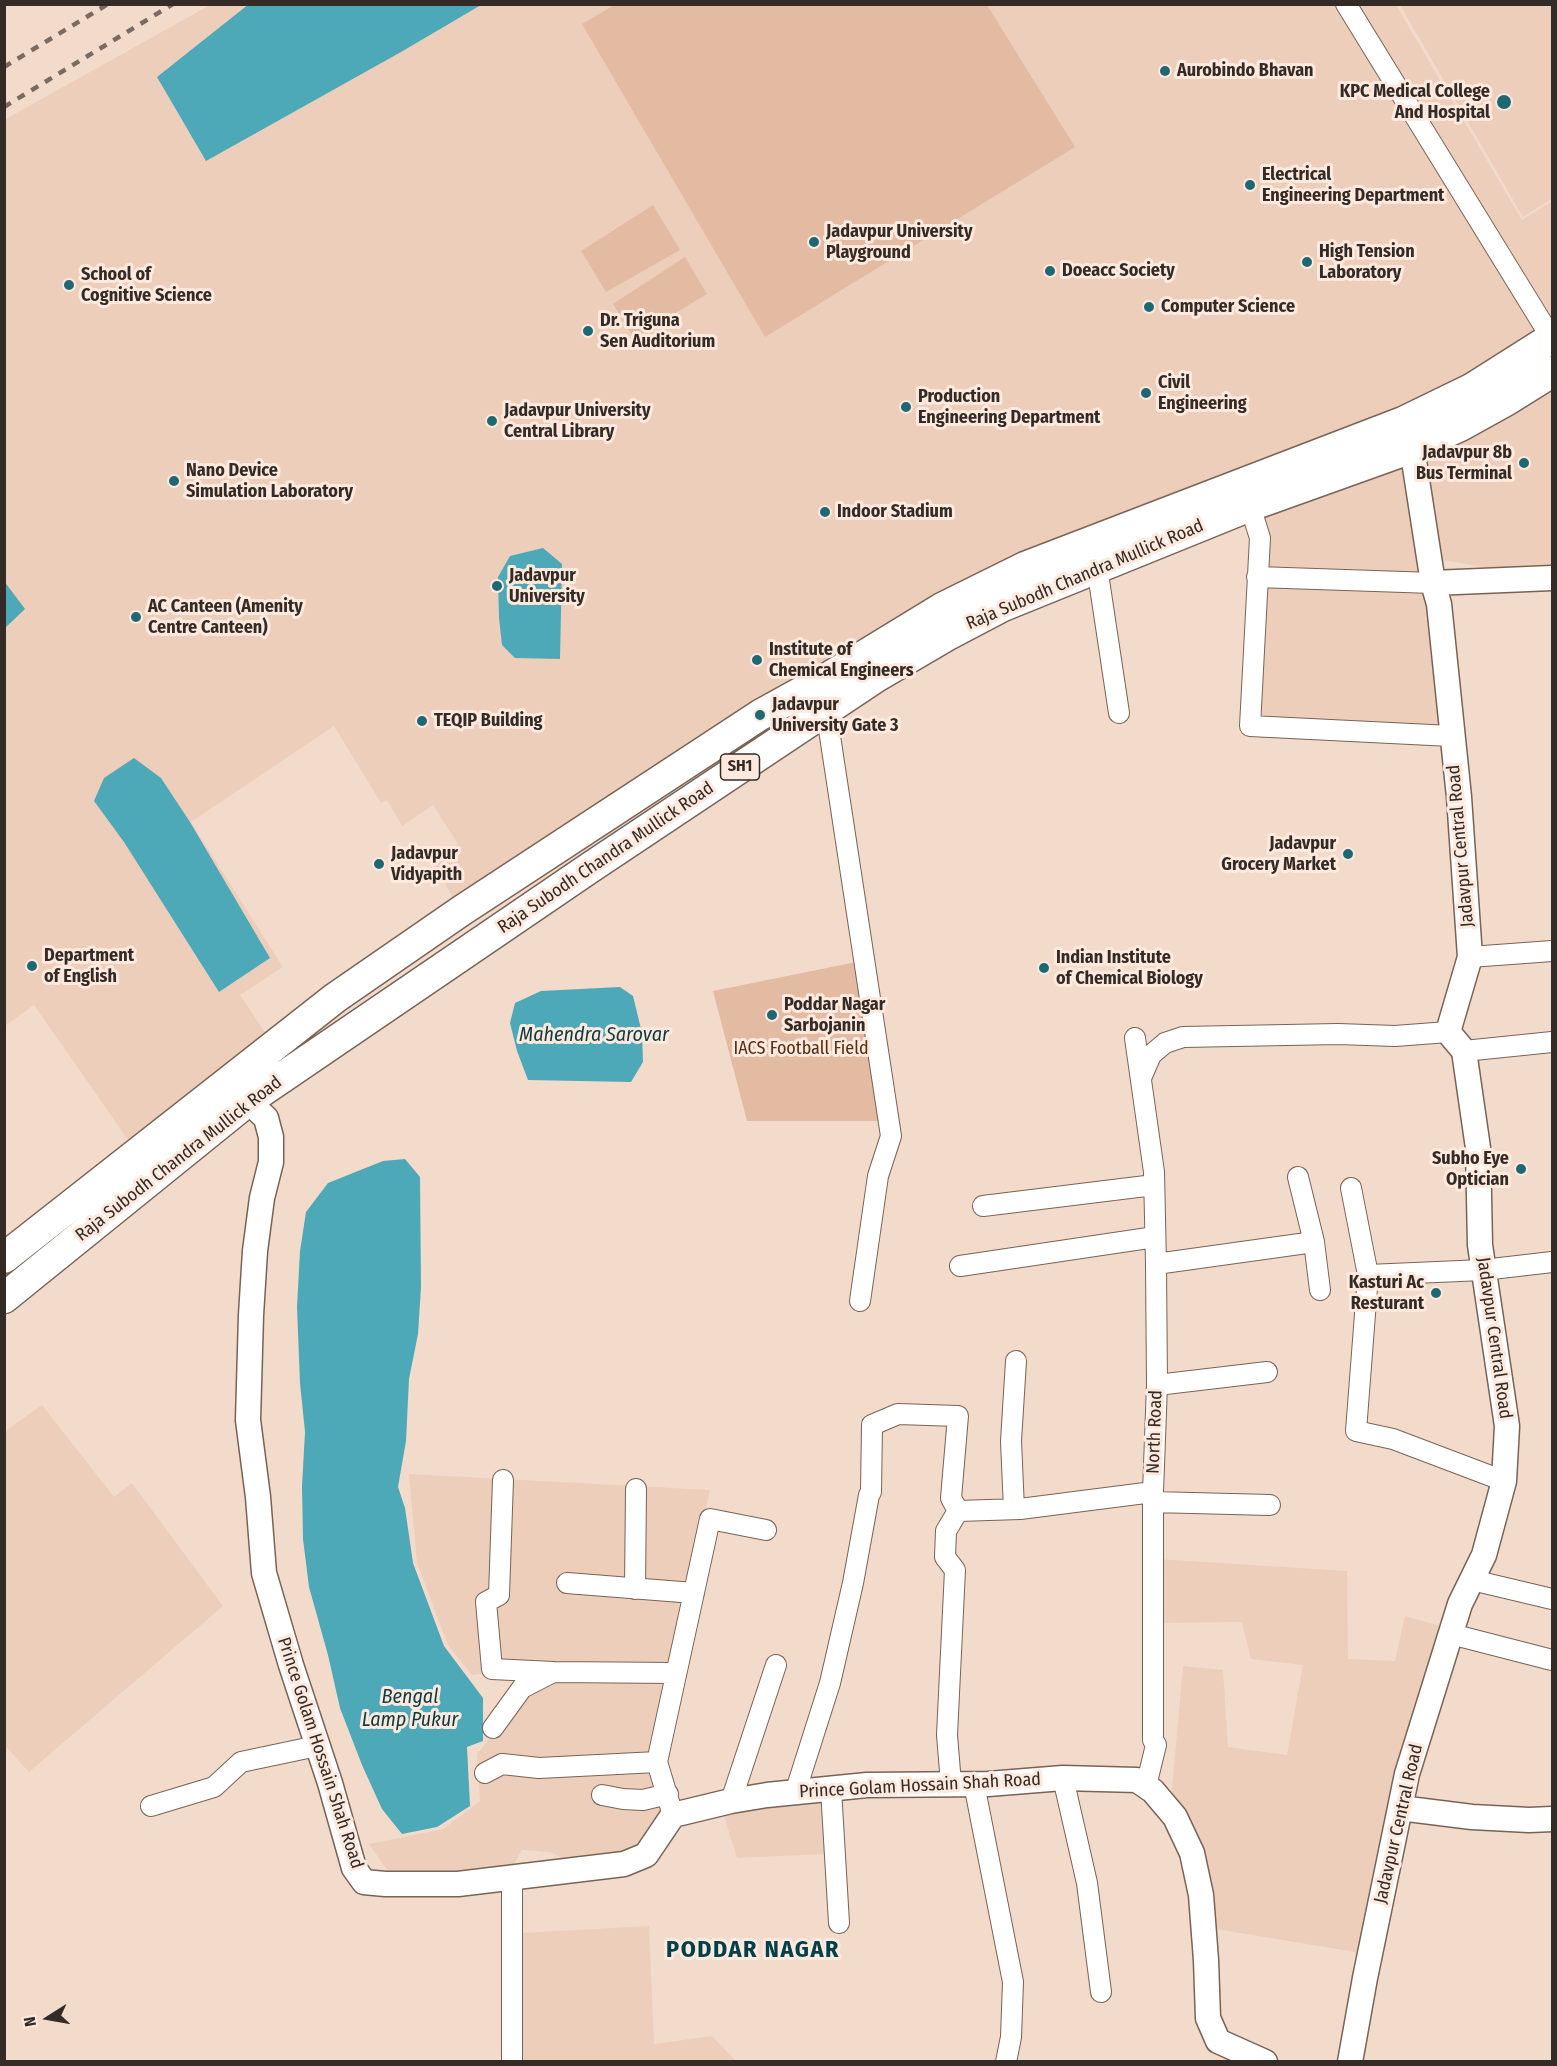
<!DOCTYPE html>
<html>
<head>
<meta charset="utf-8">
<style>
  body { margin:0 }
  #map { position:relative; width:1557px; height:2066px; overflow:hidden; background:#f3dbcc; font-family:"Fira Sans Condensed",sans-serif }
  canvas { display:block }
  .frame { position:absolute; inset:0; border:6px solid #342b26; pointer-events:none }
  .north { position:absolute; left:18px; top:1988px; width:60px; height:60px; -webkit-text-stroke:4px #fde9dd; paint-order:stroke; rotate:259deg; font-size:16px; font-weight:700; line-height:24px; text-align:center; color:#342b26 }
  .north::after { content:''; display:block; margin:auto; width:21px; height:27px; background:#342b26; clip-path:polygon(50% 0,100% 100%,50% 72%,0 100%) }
</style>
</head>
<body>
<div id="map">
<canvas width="1557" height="2066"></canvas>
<div class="frame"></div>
<div class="north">N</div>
</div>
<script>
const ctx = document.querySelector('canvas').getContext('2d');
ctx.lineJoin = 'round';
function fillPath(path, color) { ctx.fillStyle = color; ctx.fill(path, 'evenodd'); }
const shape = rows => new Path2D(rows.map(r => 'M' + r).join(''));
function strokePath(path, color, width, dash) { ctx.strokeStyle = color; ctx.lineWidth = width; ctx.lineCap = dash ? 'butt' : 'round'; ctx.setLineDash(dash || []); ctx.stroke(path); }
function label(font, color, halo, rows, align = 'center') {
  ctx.font = font + ' "Fira Sans Condensed",sans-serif'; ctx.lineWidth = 6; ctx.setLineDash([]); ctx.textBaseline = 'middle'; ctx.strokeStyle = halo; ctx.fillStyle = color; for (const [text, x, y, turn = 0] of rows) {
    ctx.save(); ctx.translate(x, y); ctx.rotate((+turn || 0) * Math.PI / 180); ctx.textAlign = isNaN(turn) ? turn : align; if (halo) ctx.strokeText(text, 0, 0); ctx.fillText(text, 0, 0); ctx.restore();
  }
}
fillPath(shape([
  [210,5,1343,5,1551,349,940,597,461,911,432,862,458,844,433,805,402,826,387,800,381,803,334,726,191,822,283,967,240,995,274,1046,138,1154,34,1005,5,1026,4,120],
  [1351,5,1396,5,1522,220,1552,201,1552,331],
  [1400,5,1552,5,1552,199,1523,217],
  [1552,362,1552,569,1490,568,1437,559,1413,433],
  [1404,438,1446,731,1255,722,1256,497],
  [42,1405,114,1497,132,1483,223,1606,29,1772,5,1746,4,1432],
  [409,1474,710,1490,669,1668,549,1667,472,1675,448,1645,417,1563],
  [1157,1559,1347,1571,1348,1659,1395,1661,1405,1616,1444,1627,1361,1953,1210,1928,1171,1800,1183,1666,1223,1670,1228,1747,1287,1755,1303,1665,1251,1659,1242,1622,1161,1623],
  [553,1677,670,1679,652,1762,667,1812,642,1849,572,1863,550,1852,522,1850,511,1869,394,1880,369,1844,443,1829,480,1801,477,1754,529,1690],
  [823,1794,827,1854,737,1858,721,1806],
  [649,1926,654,2044,712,2036,736,2061,502,2062,502,1934]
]), '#edcebb');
fillPath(shape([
  [616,4,987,5,1075,147,765,337,582,24],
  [653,205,680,250,606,292,581,251],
  [685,257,707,294,634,338,613,304],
  [861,961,884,1121,747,1121,713,991]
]), '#e3bba2');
fillPath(shape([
  [249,4,481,4,481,5,401,52,206,161,157,77],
  [543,548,562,564,560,659,515,658,502,645,499,618,498,577,510,556],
  [4,581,25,609,5,628,4,628],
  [134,758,161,778,190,822,270,958,219,992,124,842,94,801,104,778],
  [620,987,633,996,642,1033,643,1062,631,1082,528,1080,517,1051,510,1023,515,1003,541,991],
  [405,1159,420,1177,421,1287,418,1334,409,1379,406,1441,398,1487,405,1508,413,1563,444,1646,483,1698,483,1741,467,1747,470,1806,437,1827,402,1834,382,1809,362,1765,340,1708,328,1655,309,1587,303,1539,302,1486,305,1432,300,1383,297,1307,300,1251,306,1212,328,1183,383,1161]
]), '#4da8b8');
const minor = shape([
  [1346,4,1552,339],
  [1250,506,1260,538,1250,726,1451,736],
  [1094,559,1097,567,1119,713],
  [1257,577,1433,583],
  [826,710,891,1136,878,1176,860,1301],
  [1470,957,1552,951],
  [1135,1038,1154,1172,1156,1264,1157,1385,1153,1492,1153,1740,1156,1745,1146,1786],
  [1464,1051,1552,1042],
  [1141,1078,1151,1055,1165,1043,1183,1037,1338,1034,1395,1036,1448,1032],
  [1298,1177,1314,1242,1320,1290],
  [1351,1188,1368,1275],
  [983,1206,1154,1185],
  [1156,1264,1314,1242],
  [960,1266,1155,1237],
  [1157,1385,1267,1372],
  [503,1480,499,1595,486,1602,492,1669,553,1672],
  [1504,1481,1393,1439,1356,1431,1368,1275,1483,1270,1552,1262],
  [1153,1502,1270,1505],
  [1014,1509,1011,1441,1016,1361],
  [1472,1580,1552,1599],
  [567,1583,694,1593],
  [635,1589,636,1489],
  [1451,1634,1552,1660],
  [493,1728,522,1688,553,1672,676,1673],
  [485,1773,502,1764,539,1768,657,1762],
  [1063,1778,1087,1883,1101,1992],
  [951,1784,947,1735,955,1570,945,1557,946,1531,958,1511],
  [974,1784,1013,1982,1011,2037,1006,2062],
  [831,1789,839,1923],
  [795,1793,830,1683,853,1583,869,1495,871,1492,872,1425,898,1414,958,1416,951,1498,958,1511,1020,1509,1153,1492],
  [602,1795,623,1799,643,1800,668,1794],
  [731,1801,776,1665],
  [151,1806,214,1787,241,1762,317,1746],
  [673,1815,657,1762,710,1519,766,1530],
  [512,2062,512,1879]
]);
const tertiary = shape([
  [1433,583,1552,578],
  [235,1089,266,1118,271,1137,271,1162,262,1198,255,1251,251,1315,248,1420,258,1497,264,1573,291,1665,330,1783,354,1868,364,1882,385,1884,458,1884,624,1864,646,1855,673,1815,731,1801,767,1795,867,1785,988,1784,1063,1778,1137,1780,1153,1791,1175,1817,1192,1853,1201,1895,1206,1960,1208,2018,1218,2041,1265,2062],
  [1400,1808,1472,1817,1529,1820,1552,1819],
  [1350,2062,1365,1978,1407,1774,1460,1604,1484,1555,1504,1481,1507,1426,1480,1245,1478,1148,1464,1051,1448,1032,1470,957,1459,797,1439,604,1433,583,1412,448,1407,432]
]);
const primary = shape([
  [4,1258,335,998,461,911,760,715,829,677,942,608,1025,567,1403,422,1473,388,1552,338],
  [4,1298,249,1100,591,867,876,677,946,636,1003,606,1250,506,1412,448,1460,426,1507,400,1552,372]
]);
strokePath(minor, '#786357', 22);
strokePath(tertiary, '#786357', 27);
strokePath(primary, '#786357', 33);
strokePath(minor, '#fff', 20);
strokePath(tertiary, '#fff', 24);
strokePath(primary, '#fff', 30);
strokePath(shape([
  [4,67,108,4],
  [4,107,173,4]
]), '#796b62', 4.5, [8, 8]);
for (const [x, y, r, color] of [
  [1165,71,6,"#1e6874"],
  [1504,102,8,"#1e6874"],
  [1250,185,6,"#1e6874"],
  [814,242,6,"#1e6874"],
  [1307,262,6,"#1e6874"],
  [1050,271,6,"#1e6874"],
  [69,285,6,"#1e6874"],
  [1149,307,6,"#1e6874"],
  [588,331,6,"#1e6874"],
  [1146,393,6,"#1e6874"],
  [906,407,6,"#1e6874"],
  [492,421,6,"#1e6874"],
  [1524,463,6,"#1e6874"],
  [174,481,6,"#1e6874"],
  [825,512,6,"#1e6874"],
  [497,586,6,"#1e6874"],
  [136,617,6,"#1e6874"],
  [757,660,6,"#1e6874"],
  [760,715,6,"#1e6874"],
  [422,721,6,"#1e6874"],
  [1348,854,6,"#1e6874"],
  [379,864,6,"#1e6874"],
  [32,966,6,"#1e6874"],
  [1044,968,6,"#1e6874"],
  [772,1015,6,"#1e6874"],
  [1521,1169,6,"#1e6874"],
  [1436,1293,6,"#1e6874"]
]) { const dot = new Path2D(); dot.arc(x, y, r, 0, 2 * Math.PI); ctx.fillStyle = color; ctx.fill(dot); strokePath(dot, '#fde9dd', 2); }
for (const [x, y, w] of [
  [740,767,39]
]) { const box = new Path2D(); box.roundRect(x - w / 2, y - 13, w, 26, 4.5); ctx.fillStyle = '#fde9dd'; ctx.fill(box); strokePath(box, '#342b26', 1.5); }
label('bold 16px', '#342b26', null, [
  ["SH1",740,767]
]);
label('bold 18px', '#342b26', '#fde9dd', [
  ["Aurobindo Bhavan",1177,71],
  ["KPC Medical College",1490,92,"right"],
  ["And Hospital",1490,113,"right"],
  ["Electrical",1262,175],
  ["Engineering Department",1262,196],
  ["Jadavpur University",826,232],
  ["Playground",826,253],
  ["High Tension",1319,252],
  ["Laboratory",1319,273],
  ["Doeacc Society",1062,271],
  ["School of",81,275],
  ["Cognitive Science",81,296],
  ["Computer Science",1161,307],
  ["Dr. Triguna",600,321],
  ["Sen Auditorium",600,342],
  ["Civil",1158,383],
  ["Engineering",1158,404],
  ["Production",918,397],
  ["Engineering Department",918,418],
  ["Jadavpur University",504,411],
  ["Central Library",504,432],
  ["Jadavpur 8b",1512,453,"right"],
  ["Bus Terminal",1512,474,"right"],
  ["Nano Device",186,471],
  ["Simulation Laboratory",186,492],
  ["Indoor Stadium",837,512],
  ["Jadavpur",509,576],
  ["University",509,597],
  ["AC Canteen (Amenity",148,607],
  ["Centre Canteen)",148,628],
  ["Institute of",769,650],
  ["Chemical Engineers",769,671],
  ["Jadavpur",772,705],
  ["University Gate 3",772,726],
  ["TEQIP Building",434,721],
  ["Jadavpur",1336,844,"right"],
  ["Grocery Market",1336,865,"right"],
  ["Jadavpur",391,854],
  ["Vidyapith",391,875],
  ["Department",44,956],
  ["of English",44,977],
  ["Indian Institute",1056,958],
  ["of Chemical Biology",1056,979],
  ["Poddar Nagar",784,1005],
  ["Sarbojanin",784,1026],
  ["Subho Eye",1509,1159,"right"],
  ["Optician",1509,1180,"right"],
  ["Kasturi Ac",1424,1283,"right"],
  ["Resturant",1424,1304,"right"]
], 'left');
label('18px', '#342b26', '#fde9dd', [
  ["Raja Subodh Chandra Mullick Road",1085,575,-23],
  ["Jadavpur Central Road",1461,846,-95],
  ["Raja Subodh Chandra Mullick Road",606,858,-34],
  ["Raja Subodh Chandra Mullick Road",179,1159,-38],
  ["Jadavpur Central Road",1494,1338,82],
  ["North Road",1155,1432,-88],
  ["Prince Golam Hossain Shah Road",320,1753,72],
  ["Prince Golam Hossain Shah Road",920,1786,-3],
  ["Jadavpur Central Road",1399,1824,-77]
]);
label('18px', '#552d10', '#fde9dd', [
  ["IACS Football Field",801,1049]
]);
label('italic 20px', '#0e3a41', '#fde9dd', [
  ["Mahendra Sarovar",594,1035],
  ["Bengal",410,1697],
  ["Lamp Pukur",410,1720]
]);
ctx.letterSpacing = '1.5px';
label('bold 24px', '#004049', '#fde9dd', [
  ["PODDAR NAGAR",753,1950]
]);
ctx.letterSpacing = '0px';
</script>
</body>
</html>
